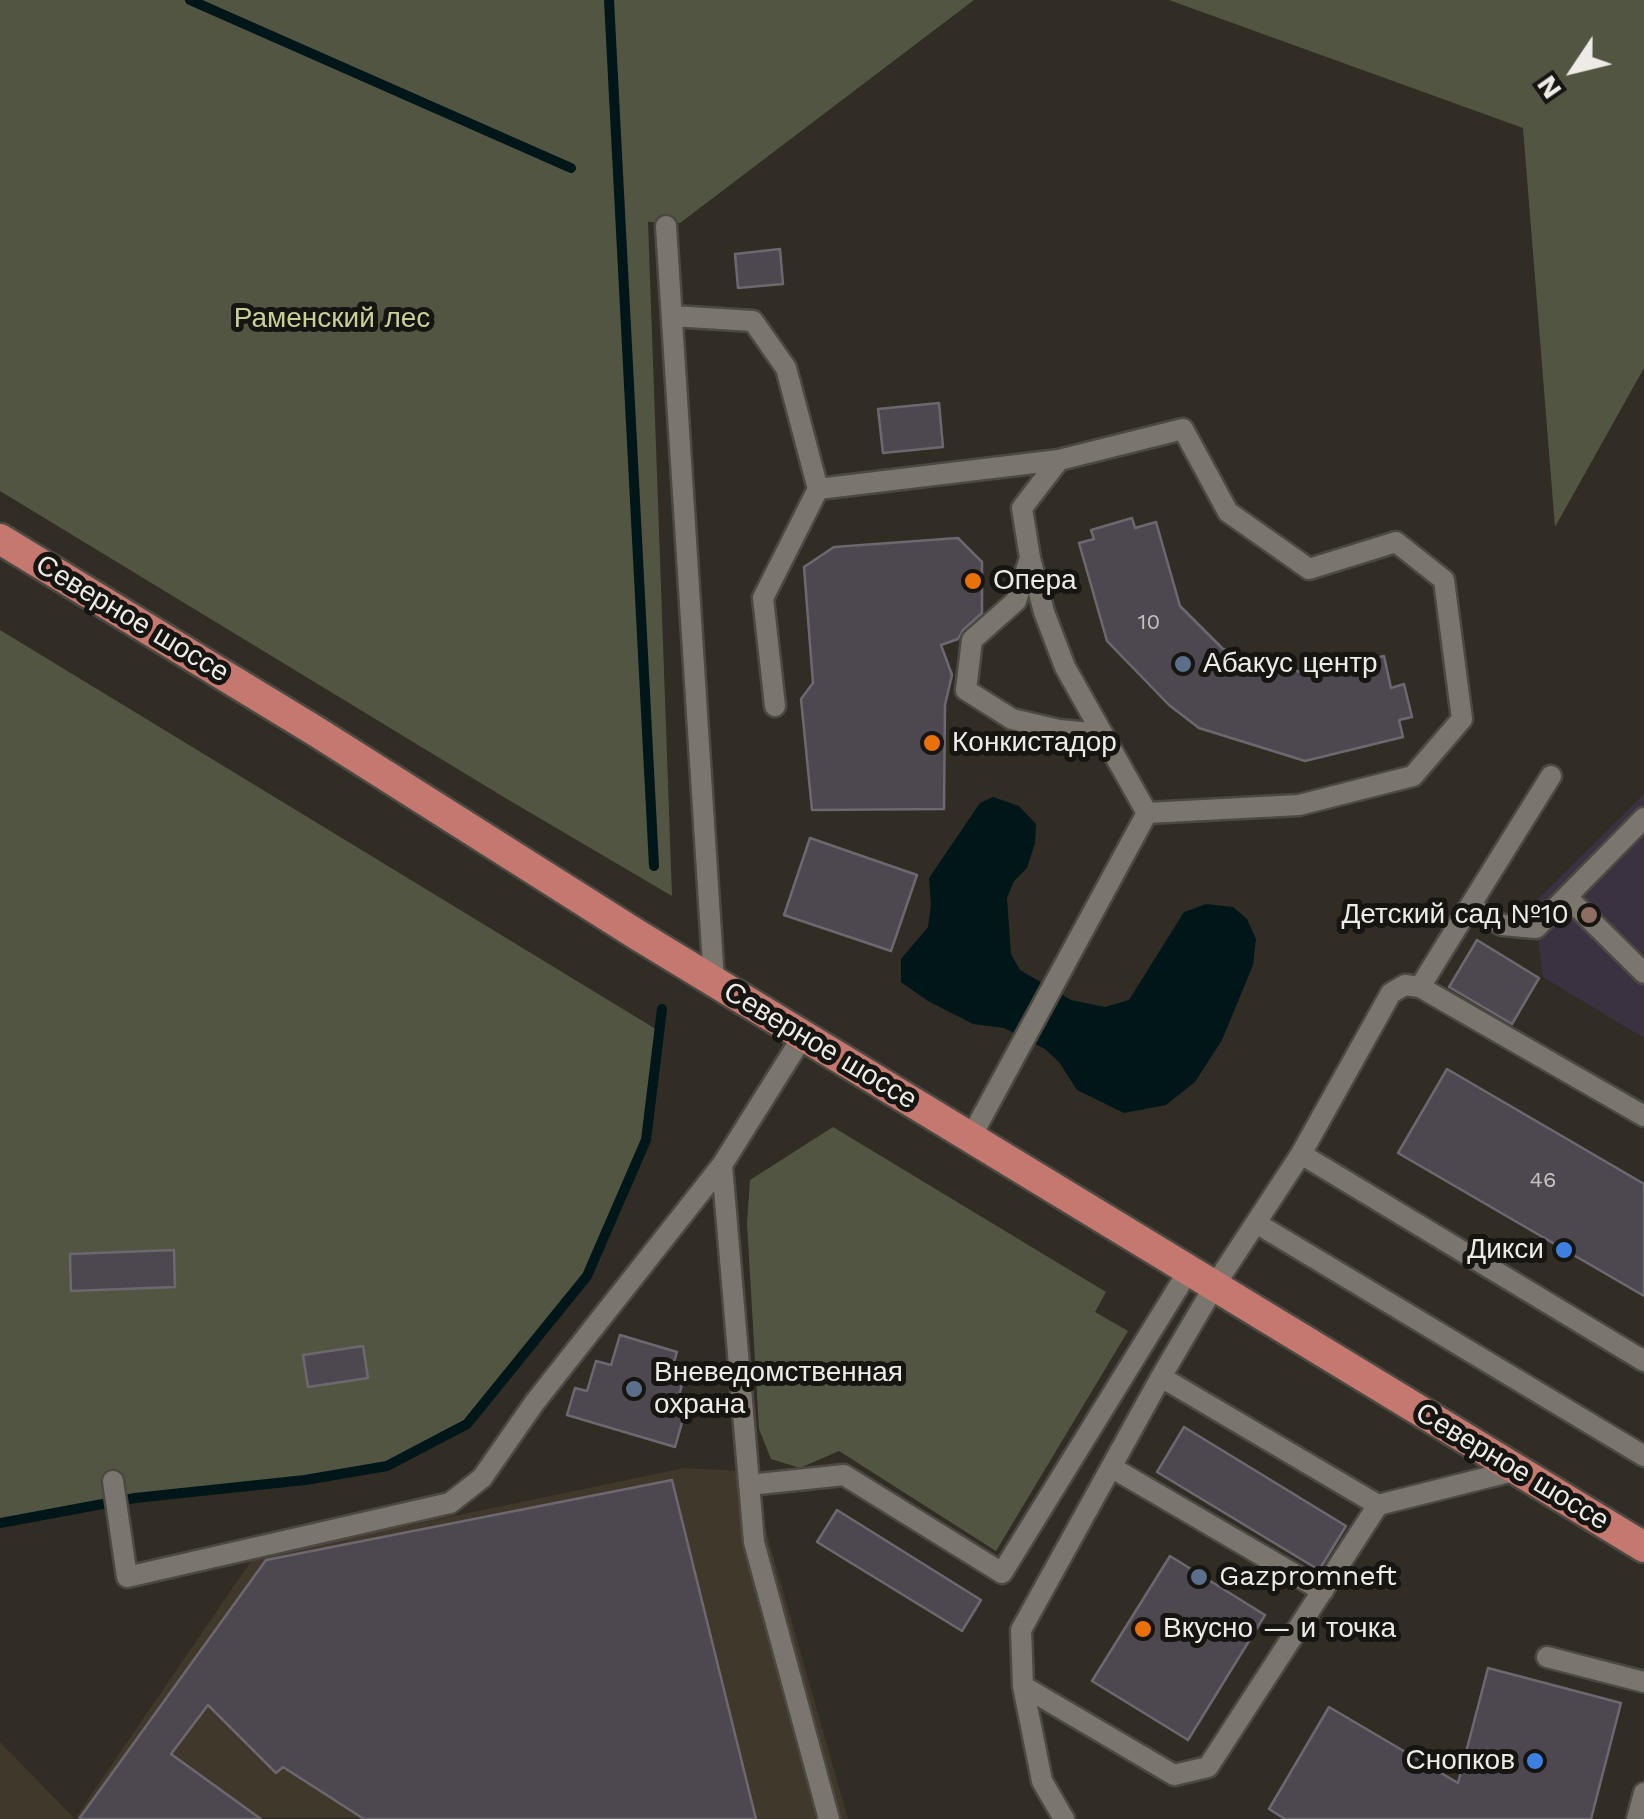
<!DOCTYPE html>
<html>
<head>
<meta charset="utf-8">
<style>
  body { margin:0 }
  #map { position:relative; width:1644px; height:1819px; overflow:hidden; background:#312d25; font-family:"Work Sans",sans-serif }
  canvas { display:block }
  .north { position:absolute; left:1524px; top:20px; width:100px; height:100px; -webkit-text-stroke:8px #171512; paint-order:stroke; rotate:235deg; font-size:28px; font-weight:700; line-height:40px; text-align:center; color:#eeebe6 }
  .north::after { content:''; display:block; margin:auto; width:35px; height:45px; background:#eeebe6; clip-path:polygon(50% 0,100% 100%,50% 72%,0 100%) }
</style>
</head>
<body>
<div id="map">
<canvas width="1644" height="1819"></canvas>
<div class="north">N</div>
</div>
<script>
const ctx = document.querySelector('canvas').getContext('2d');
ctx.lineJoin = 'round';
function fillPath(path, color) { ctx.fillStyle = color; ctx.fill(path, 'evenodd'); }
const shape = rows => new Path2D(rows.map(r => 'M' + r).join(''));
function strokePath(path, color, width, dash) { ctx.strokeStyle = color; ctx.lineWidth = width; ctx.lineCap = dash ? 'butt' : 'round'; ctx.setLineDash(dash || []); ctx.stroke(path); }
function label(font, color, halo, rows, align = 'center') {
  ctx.font = font + ' "Work Sans",sans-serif'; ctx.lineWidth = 10; ctx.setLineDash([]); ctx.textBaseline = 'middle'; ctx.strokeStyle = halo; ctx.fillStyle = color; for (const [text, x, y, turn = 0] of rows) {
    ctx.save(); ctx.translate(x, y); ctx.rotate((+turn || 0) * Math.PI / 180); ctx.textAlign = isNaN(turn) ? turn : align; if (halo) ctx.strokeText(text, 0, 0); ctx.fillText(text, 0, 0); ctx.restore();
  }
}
fillPath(shape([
  [684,1468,759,1472,764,1524,848,1819,76,1817,253,1558],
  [0,1742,75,1819,0,1819]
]), '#3f382b');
fillPath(shape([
  [1644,794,1644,1038,1543,977,1534,903]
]), '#3a3141');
fillPath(shape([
  [0,0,974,0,680,223,648,222,672,896,507,799,0,491],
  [1169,0,1644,0,1644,368,1555,527,1523,128],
  [0,630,659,1031,646,1140,587,1276,467,1424,387,1466,305,1480,135,1498,0,1523],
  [833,1127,1106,1292,1095,1312,1128,1331,996,1551,839,1451,800,1468,771,1459,759,1429,747,1223,750,1180]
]), '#535543');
fillPath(shape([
  [993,797,1019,806,1036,824,1035,843,1027,868,1014,881,1007,898,1011,954,1020,970,1071,1000,1105,1007,1129,1000,1184,912,1206,904,1233,907,1247,919,1256,939,1253,965,1222,1040,1195,1082,1166,1105,1124,1113,1077,1090,1059,1062,1045,1049,1004,1028,973,1024,928,1001,901,982,901,959,928,927,931,905,929,878,980,803]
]), '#011618');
strokePath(shape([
  [190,0,571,168],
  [609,0,654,866],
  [0,1523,135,1498,305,1480,387,1466,467,1424,587,1276,646,1140,662,1009]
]), '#011618', 10);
const building = shape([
  [780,249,783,284,738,288,735,254,780,249],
  [939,403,943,447,883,453,878,409,939,403],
  [1132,518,1135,528,1156,522,1180,606,1223,649,1307,674,1384,656,1391,688,1404,684,1412,717,1399,720,1403,737,1305,761,1199,728,1169,705,1107,641,1079,543,1094,539,1091,530,1132,518],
  [958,538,982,562,982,613,963,630,958,639,941,645,952,675,945,705,944,809,812,810,801,699,813,683,804,567,834,547,958,538],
  [810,838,917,875,891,951,784,915,810,838],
  [1477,940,1539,978,1512,1024,1449,987,1477,940],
  [1447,1069,1644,1184,1644,1296,1398,1153,1447,1069],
  [174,1250,175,1287,71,1291,70,1254,174,1250],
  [620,1335,677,1352,668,1381,682,1385,674,1413,684,1416,675,1447,567,1415,575,1388,587,1391,596,1361,611,1365,620,1335],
  [363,1346,368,1378,308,1387,303,1355,363,1346],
  [1184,1427,1346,1526,1319,1570,1157,1472,1184,1427],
  [672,1480,756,1819,364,1819,283,1767,276,1773,208,1705,171,1754,261,1819,79,1819,266,1560,672,1480],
  [837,1510,981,1600,962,1631,817,1542,837,1510],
  [1170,1556,1265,1615,1188,1740,1092,1681,1170,1556],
  [1488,1668,1621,1703,1591,1819,1285,1819,1269,1809,1329,1707,1458,1783,1488,1668]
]);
fillPath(building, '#4d4850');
strokePath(building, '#6d6870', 2.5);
const service = shape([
  [666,226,714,981],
  [672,316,753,321,786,368,818,489,1059,460],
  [1029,561,1016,601,972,640,966,690,1012,719,1059,730,1102,734],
  [775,706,763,598,818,489],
  [1567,897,1644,973],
  [1470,906,1551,776],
  [1420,987,1470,906,1502,925,1536,928,1644,818],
  [803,1036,722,1165,754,1542,829,1819],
  [971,1137,1147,813,1299,805,1413,776,1462,719,1444,580,1396,542,1309,569,1228,512,1183,429,1059,460,1022,508,1030,558,1044,612,1065,667,1147,813],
  [1301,1154,1644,1361],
  [1256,1223,1644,1456],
  [1161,1377,1378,1505],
  [1111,1467,1323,1591],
  [1517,1470,1378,1505,1208,1767,1174,1775,1023,1686,1021,1630,1161,1377,1215,1285,1301,1154,1391,993,1405,985,1420,987,1644,1116],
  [113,1481,127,1577,450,1503,482,1478,535,1402,722,1165],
  [749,1485,844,1475,1002,1573,1189,1270],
  [1547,1657,1644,1682],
  [1023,1686,1042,1781,1064,1819],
  [1637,1819,1644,1793]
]);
const primary = shape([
  [0,539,317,732,636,934,1644,1547]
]);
strokePath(service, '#4c4842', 25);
strokePath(primary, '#4c4842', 35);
strokePath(service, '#7b766d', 20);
strokePath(primary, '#c4786f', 30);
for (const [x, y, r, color] of [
  [973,581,10,"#e8710a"],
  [1183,664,10,"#5c6f8a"],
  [932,743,10,"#e8710a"],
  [1589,915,10,"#8d6e63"],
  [1564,1250,10,"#3f7fe0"],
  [634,1389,10,"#5c6f8a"],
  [1199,1577,10,"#5c6f8a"],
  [1143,1629,10,"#e8710a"],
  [1535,1761,10,"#3f7fe0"]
]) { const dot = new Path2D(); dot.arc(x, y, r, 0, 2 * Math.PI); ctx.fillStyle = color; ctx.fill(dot); strokePath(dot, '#171512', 4); }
label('22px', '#c6c2c0', null, [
  ["10",1149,623],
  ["46",1543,1181]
]);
label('28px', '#c9d095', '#171512', [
  ["Раменский лес",332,319]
]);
label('28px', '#eeebe6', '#171512', [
  ["Опера",993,581],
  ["Абакус центр",1203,664],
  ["Конкистадор",952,743],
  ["Детский сад №10",1569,915,"right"],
  ["Дикси",1544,1250,"right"],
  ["Вневедомственная",654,1373],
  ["охрана",654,1405],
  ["Gazpromneft",1219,1577],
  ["Вкусно — и точка",1163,1629],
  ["Снопков",1515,1761,"right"]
], 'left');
label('28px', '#eeebe6', '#171512', [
  ["Северное шоссе",132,619,31],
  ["Северное шоссе",820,1046,31],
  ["Северное шоссе",1512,1467,31]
]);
</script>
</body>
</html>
